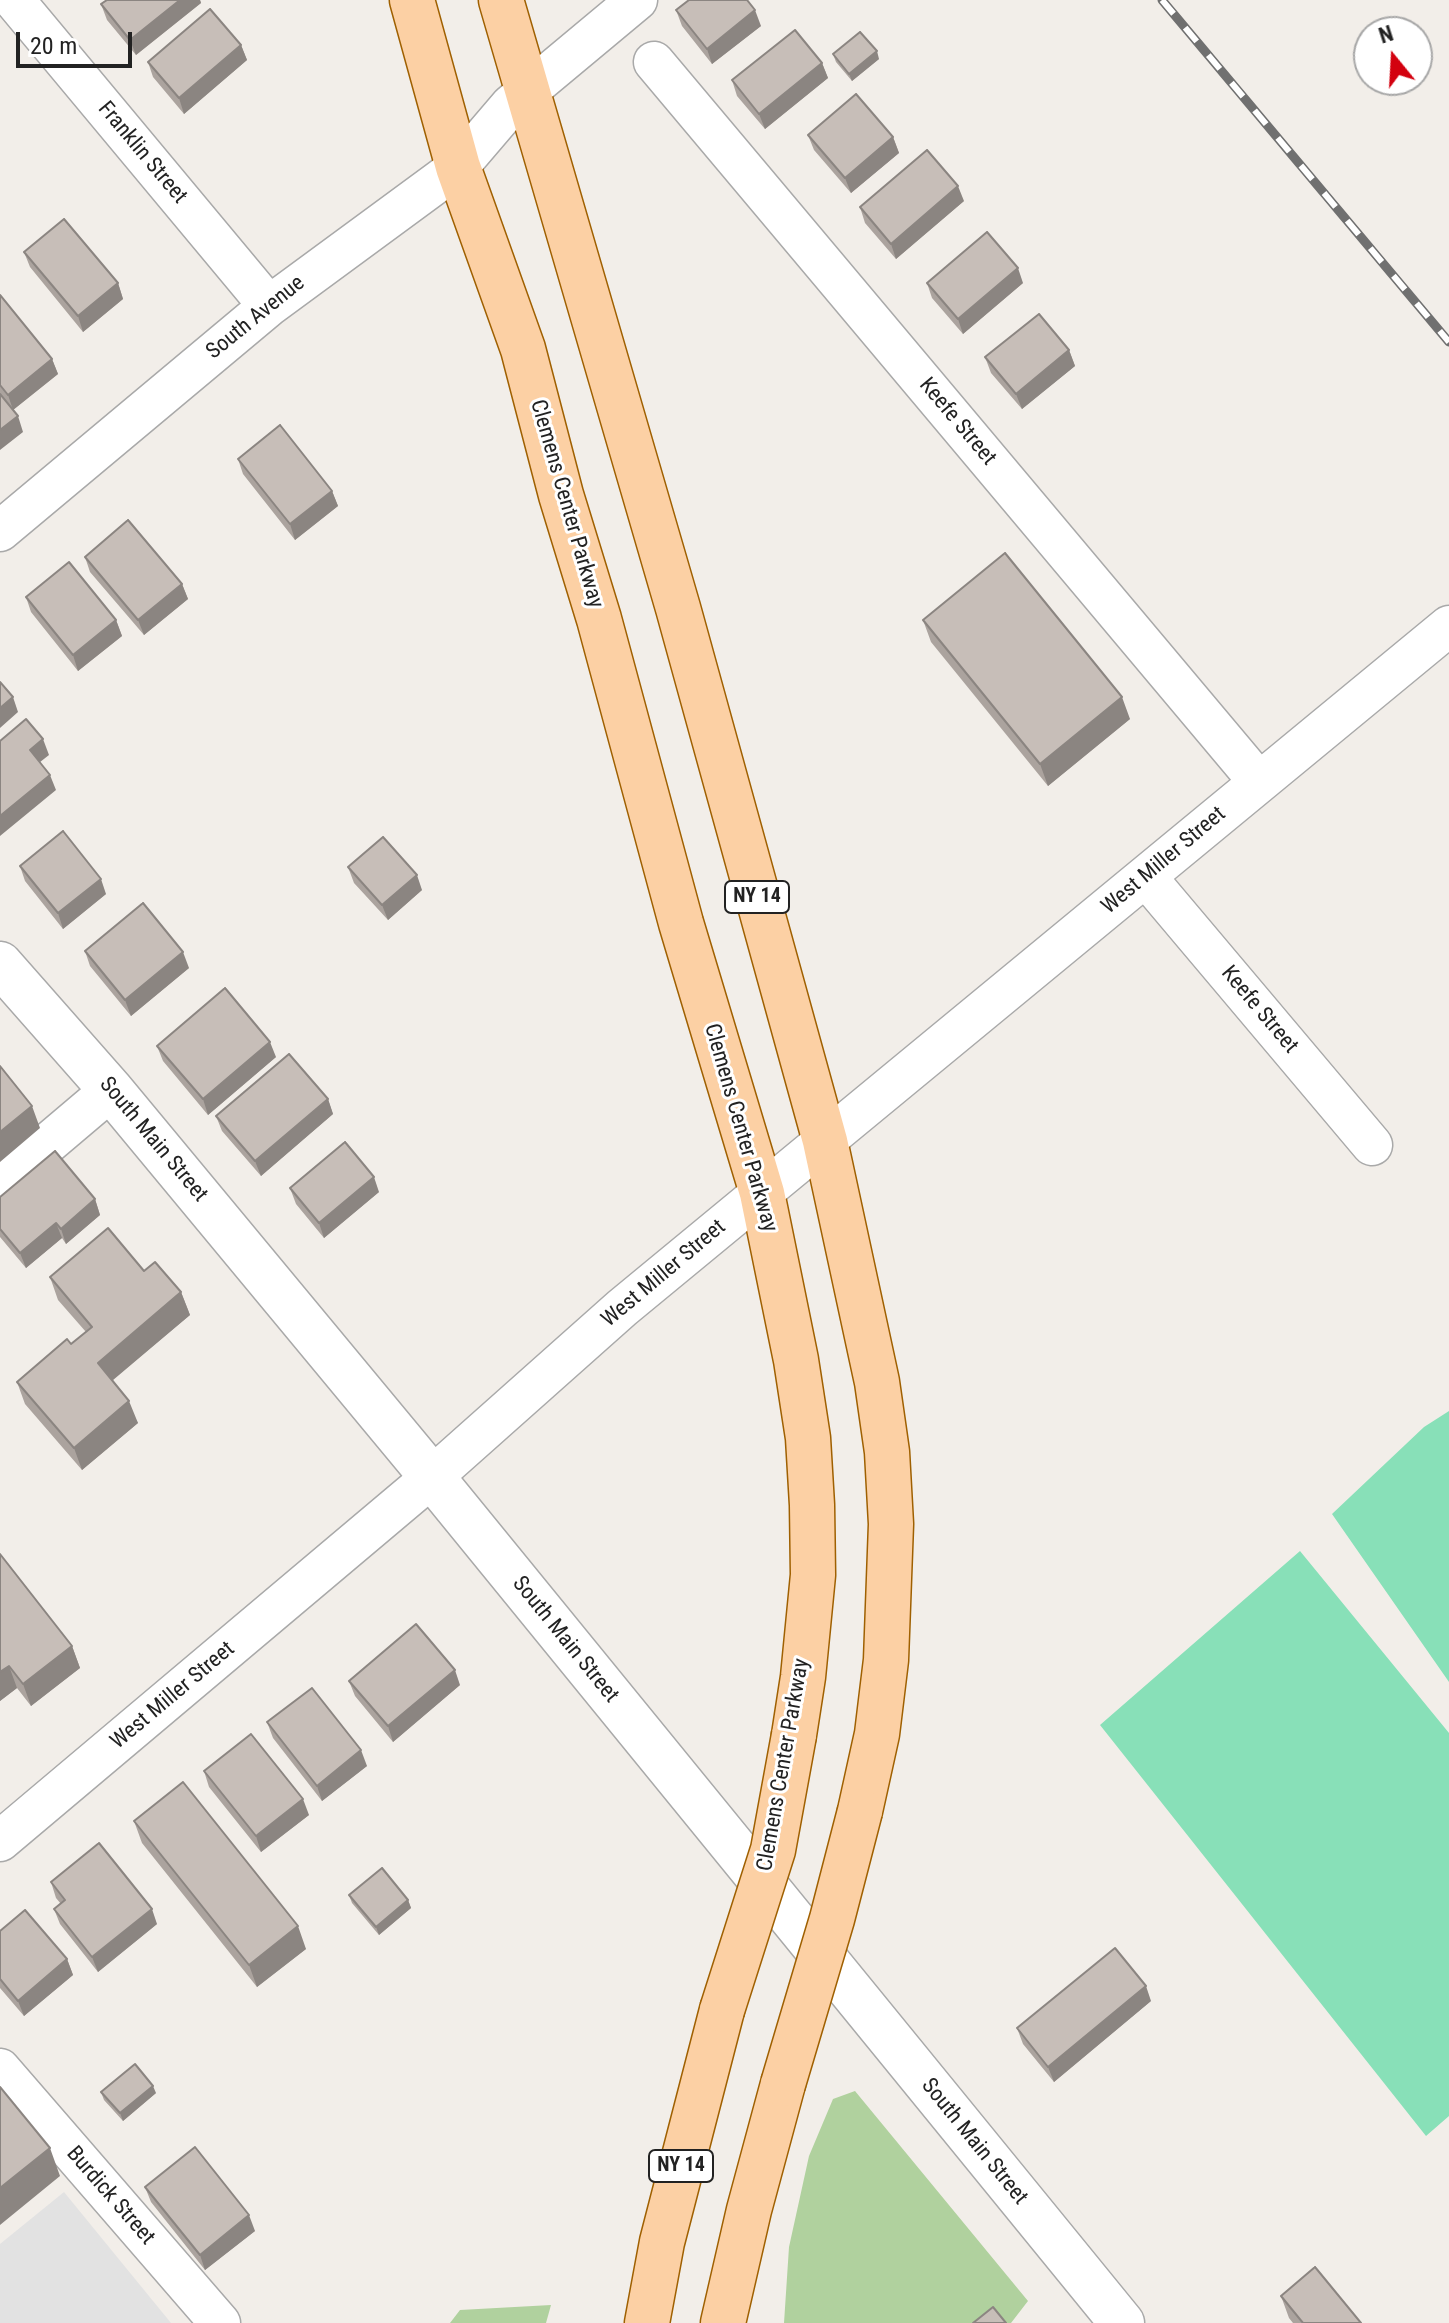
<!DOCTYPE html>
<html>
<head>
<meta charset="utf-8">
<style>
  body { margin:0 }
  #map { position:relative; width:1449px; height:2323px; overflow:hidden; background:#f2eee9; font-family:"Roboto Condensed",sans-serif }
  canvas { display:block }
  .north { position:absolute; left:1353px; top:16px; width:80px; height:80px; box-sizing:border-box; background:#fff; border:2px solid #a7a7a7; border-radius:50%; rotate:342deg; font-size:22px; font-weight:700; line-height:32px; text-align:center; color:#222 }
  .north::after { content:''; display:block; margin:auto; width:28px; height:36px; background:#d3010f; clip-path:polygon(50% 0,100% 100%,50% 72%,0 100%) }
  .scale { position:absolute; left:16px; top:32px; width:116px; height:36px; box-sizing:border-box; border:4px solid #222; border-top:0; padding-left:10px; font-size:24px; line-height:28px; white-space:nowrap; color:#222; -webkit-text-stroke:6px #fff; paint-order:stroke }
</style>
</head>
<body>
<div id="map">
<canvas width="1449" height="2323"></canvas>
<div class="north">N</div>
<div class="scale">20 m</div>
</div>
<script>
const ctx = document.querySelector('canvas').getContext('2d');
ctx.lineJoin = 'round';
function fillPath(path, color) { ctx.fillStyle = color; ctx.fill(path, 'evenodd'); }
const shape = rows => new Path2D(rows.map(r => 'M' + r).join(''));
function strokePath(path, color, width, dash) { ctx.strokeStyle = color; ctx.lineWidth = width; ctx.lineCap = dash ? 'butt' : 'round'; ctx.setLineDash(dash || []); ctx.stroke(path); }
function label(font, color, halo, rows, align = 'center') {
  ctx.font = font + ' "Roboto Condensed",sans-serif'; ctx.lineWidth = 6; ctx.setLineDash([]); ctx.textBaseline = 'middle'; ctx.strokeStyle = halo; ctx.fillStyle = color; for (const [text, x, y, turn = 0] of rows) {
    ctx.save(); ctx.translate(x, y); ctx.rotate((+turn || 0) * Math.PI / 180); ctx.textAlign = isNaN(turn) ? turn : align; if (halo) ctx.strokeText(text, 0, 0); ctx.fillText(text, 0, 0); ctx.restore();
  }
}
fillPath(shape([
  [855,2091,1028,2301,1011,2323,784,2323,789,2247,809,2156,833,2099],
  [551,2305,546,2323,450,2323,460,2310]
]), '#b0d19e');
fillPath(shape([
  [1449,1411,1449,1682,1332,1514,1424,1427],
  [1300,1551,1449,1733,1449,2116,1426,2136,1100,1725]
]), '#88e0b8');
fillPath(shape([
  [64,2192,171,2323,0,2323,0,2244]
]), '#e2e2e2');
const minor = shape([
  [14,0,269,306],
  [654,62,1259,782],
  [0,531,269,306,458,167,511,105,637,0],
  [1146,877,1372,1145],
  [0,1184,111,1090],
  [0,1841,432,1477,622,1308,1449,626],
  [0,2069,220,2323]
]);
const tertiary = shape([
  [0,964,111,1090,432,1477,1122,2323]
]);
const primary = shape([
  [412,0,458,167,523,349,561,495,599,619,681,923,762,1193,796,1360,808,1438,812,1505,813,1575,803,1677,794,1735],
  [501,0,678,608,825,1141,877,1382,887,1452,891,1524,886,1660,877,1734,860,1811],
  [647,2323,662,2242,722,2010],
  [723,2323,749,2210,783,2084]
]);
strokePath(minor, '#a9a9a9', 43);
strokePath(tertiary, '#a9a9a9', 47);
strokePath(primary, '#9f6001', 47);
strokePath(minor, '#fff', 40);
strokePath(tertiary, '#fff', 44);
strokePath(primary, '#fcd0a4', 44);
const rail = shape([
  [1162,0,1449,342]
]);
strokePath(rail, '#707070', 9);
strokePath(rail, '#fff', 6, [18]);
const primaryBridge = shape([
  [722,2010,773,1850,794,1735],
  [783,2084,832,1919,860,1811]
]);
strokePath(primaryBridge, '#9f6001', 47, []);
strokePath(primaryBridge, '#fcd0a4', 44);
fillPath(shape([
  [107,0,200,0,201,3,136,55,107,20,101,4],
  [676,10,761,26,712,64,682,26],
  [241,45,247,60,184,114,153,77,148,62],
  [833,54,879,59,852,81,836,62],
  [822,63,828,78,765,129,737,96,732,80],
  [808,135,893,137,899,153,851,193,814,150],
  [964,201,896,259,865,223,860,207],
  [24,252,118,283,123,299,83,332,30,267],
  [927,283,1023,283,963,334,932,298],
  [0,295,52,359,58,374,13,410,0,394],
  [1069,350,1075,366,1022,409,991,373,985,357],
  [238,459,332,491,338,506,295,540,243,474],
  [85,557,182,584,188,599,144,635,90,572],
  [26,597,116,620,122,636,78,671,31,612],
  [923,620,1130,719,1048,786,931,642],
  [20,866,106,894,63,929,25,881],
  [348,867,422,890,388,920,354,883],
  [85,951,189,968,131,1016,90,966],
  [157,1046,276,1057,208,1115,163,1061],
  [328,1099,333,1114,261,1176,222,1131,216,1116],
  [290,1188,379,1192,324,1238,296,1204],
  [0,1197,95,1199,100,1215,66,1244,62,1238,26,1268,0,1237],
  [144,1271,181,1292,190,1315,112,1380,138,1423,82,1470,25,1404,17,1382,71,1344,86,1332,58,1300,50,1277],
  [0,1554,72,1646,80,1668,31,1706,17,1688,0,1701],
  [349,1681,460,1685,393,1742,355,1696],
  [267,1722,367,1766,322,1801,273,1738],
  [204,1771,309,1815,261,1852,209,1787],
  [134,1821,306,1949,257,1987,142,1843],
  [51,1882,157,1924,98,1972,60,1924,54,1909,61,1904,56,1898],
  [349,1895,408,1900,411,1908,379,1935,352,1903],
  [0,1931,67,1959,73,1975,24,2016,0,1988],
  [1151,2001,1054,2082,1023,2044,1017,2028],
  [101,2092,156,2093,123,2121,104,2100],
  [145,2187,255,2231,205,2270,151,2202],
  [1281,2296,1361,2323,1293,2323,1289,2318]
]), '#aba39e');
fillPath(shape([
  [180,0,200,0,201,3,136,55,130,40],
  [755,10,761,26,712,64,707,49],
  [241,45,247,60,184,114,179,98],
  [877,51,879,59,852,81,849,74],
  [822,63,828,78,765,129,759,114],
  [893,137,899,153,851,193,845,178],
  [958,186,964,201,896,259,891,244],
  [1018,268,1023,283,963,334,958,319],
  [118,283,123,299,83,332,78,316],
  [1069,350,1075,366,1022,409,1016,394],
  [52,359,58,374,13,410,8,395],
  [18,416,23,432,0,450,0,430],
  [332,491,338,506,295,540,290,524],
  [182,584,188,599,144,635,138,620],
  [116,620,122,636,78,671,73,655],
  [13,697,18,712,0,728,0,708],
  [1122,697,1130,719,1048,786,1040,764],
  [43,739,49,755,35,766,30,750],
  [50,775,56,790,0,836,0,816],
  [417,875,422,890,388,920,382,905],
  [101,879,106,894,63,929,58,913],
  [183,952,189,968,131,1016,125,1000],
  [270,1042,276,1057,208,1115,203,1099],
  [328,1099,333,1114,261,1176,255,1161],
  [32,1106,40,1128,0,1162,0,1132],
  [374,1177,379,1192,324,1238,319,1223],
  [95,1199,100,1215,66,1244,61,1229],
  [56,1223,62,1238,26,1268,20,1253],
  [181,1292,190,1315,106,1386,98,1363],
  [129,1401,138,1423,82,1470,74,1448],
  [72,1646,80,1668,31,1706,23,1684],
  [9,1666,17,1688,0,1701,0,1672],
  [455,1670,460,1685,393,1742,388,1726],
  [361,1750,367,1766,322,1801,317,1786],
  [303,1799,309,1815,261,1852,256,1836],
  [408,1900,411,1908,379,1935,376,1927],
  [152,1909,157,1924,98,1972,92,1957],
  [298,1926,306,1949,257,1987,249,1965],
  [67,1959,73,1975,24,2016,18,2001],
  [1146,1986,1151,2001,1054,2082,1048,2067],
  [153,2086,156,2093,123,2121,120,2113],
  [50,2148,60,2176,0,2225,0,2188],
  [249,2215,255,2231,205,2270,200,2255]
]), '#8b8581');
const building = shape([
  [107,0,180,0,130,40,101,4,107,0],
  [689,0,747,0,755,10,707,49,676,10,689,0],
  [210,9,241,45,179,98,148,62,210,9],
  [795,30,822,63,759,114,732,80,795,30],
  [860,32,877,51,849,74,833,54,860,32],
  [856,94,893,137,845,178,808,135,856,94],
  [927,150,958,186,891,244,860,207,927,150],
  [64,219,118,283,78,316,24,252,64,219],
  [987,232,1018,268,958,319,927,283,987,232],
  [0,295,52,359,8,395,0,385,0,295],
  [1039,314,1069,350,1016,394,985,357,1039,314],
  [0,394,18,416,0,430,0,394],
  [280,425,332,491,290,524,238,459,280,425],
  [128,520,182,584,138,620,85,557,128,520],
  [1005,553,1122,697,1040,764,923,620,1005,553],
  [69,562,116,620,73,655,26,597,69,562],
  [0,682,13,697,0,708,0,682],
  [26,719,43,739,30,750,50,775,0,816,0,741,26,719],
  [63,831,101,879,58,913,20,866,63,831],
  [383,837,417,875,382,905,348,867,383,837],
  [143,903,183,952,125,1000,85,951,143,903],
  [225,988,270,1042,203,1099,157,1046,225,988],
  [289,1054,328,1099,255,1161,216,1116,289,1054],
  [0,1066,32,1106,0,1132,0,1066],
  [345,1142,374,1177,319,1223,290,1188,345,1142],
  [55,1151,95,1199,61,1229,56,1223,20,1253,0,1229,0,1197,55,1151],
  [108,1228,144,1271,155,1262,181,1292,98,1363,129,1401,74,1448,17,1382,67,1339,71,1344,92,1327,50,1277,108,1228],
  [0,1554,72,1646,23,1684,9,1666,0,1672,0,1554],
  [416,1624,455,1670,388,1726,349,1681,416,1624],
  [312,1688,361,1750,317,1786,267,1722,312,1688],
  [251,1734,303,1799,256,1836,204,1771,251,1734],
  [183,1782,298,1926,249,1965,134,1821,183,1782],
  [99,1843,152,1909,92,1957,54,1909,65,1900,51,1882,99,1843],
  [382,1868,408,1900,376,1927,349,1895,382,1868],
  [25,1910,67,1959,18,2001,0,1979,0,1931,25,1910],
  [1115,1948,1146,1986,1048,2067,1017,2028,1115,1948],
  [135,2064,153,2086,120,2113,101,2092,135,2064],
  [0,2087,50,2148,0,2188,0,2087],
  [195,2147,249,2215,200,2255,145,2187,195,2147],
  [1315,2267,1361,2323,1303,2323,1281,2296,1315,2267],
  [993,2307,1006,2323,973,2323,993,2307]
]);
fillPath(building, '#c7beb8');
strokePath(building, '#8b8581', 2);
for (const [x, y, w] of [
  [757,897,64],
  [681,2166,64]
]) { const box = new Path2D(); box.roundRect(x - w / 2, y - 16, w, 32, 6); ctx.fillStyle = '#fff'; ctx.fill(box); strokePath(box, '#222', 2); }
label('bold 20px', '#222', null, [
  ["NY 14",757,897],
  ["NY 14",681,2166]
]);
label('22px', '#222', '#fff', [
  ["Franklin Street",142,153,50],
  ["South Avenue",256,318,-39],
  ["Keefe Street",957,422,50],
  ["Clemens Center Parkway",566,504,74],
  ["West Miller Street",1164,861,-40],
  ["Keefe Street",1259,1010,50],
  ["Clemens Center Parkway",740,1128,74],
  ["South Main Street",153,1140,50],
  ["West Miller Street",664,1274,-40],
  ["South Main Street",565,1640,51],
  ["West Miller Street",173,1696,-40],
  ["Clemens Center Parkway",784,1765,-80],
  ["South Main Street",974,2142,51],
  ["Burdick Street",110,2196,49]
]);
</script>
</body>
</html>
